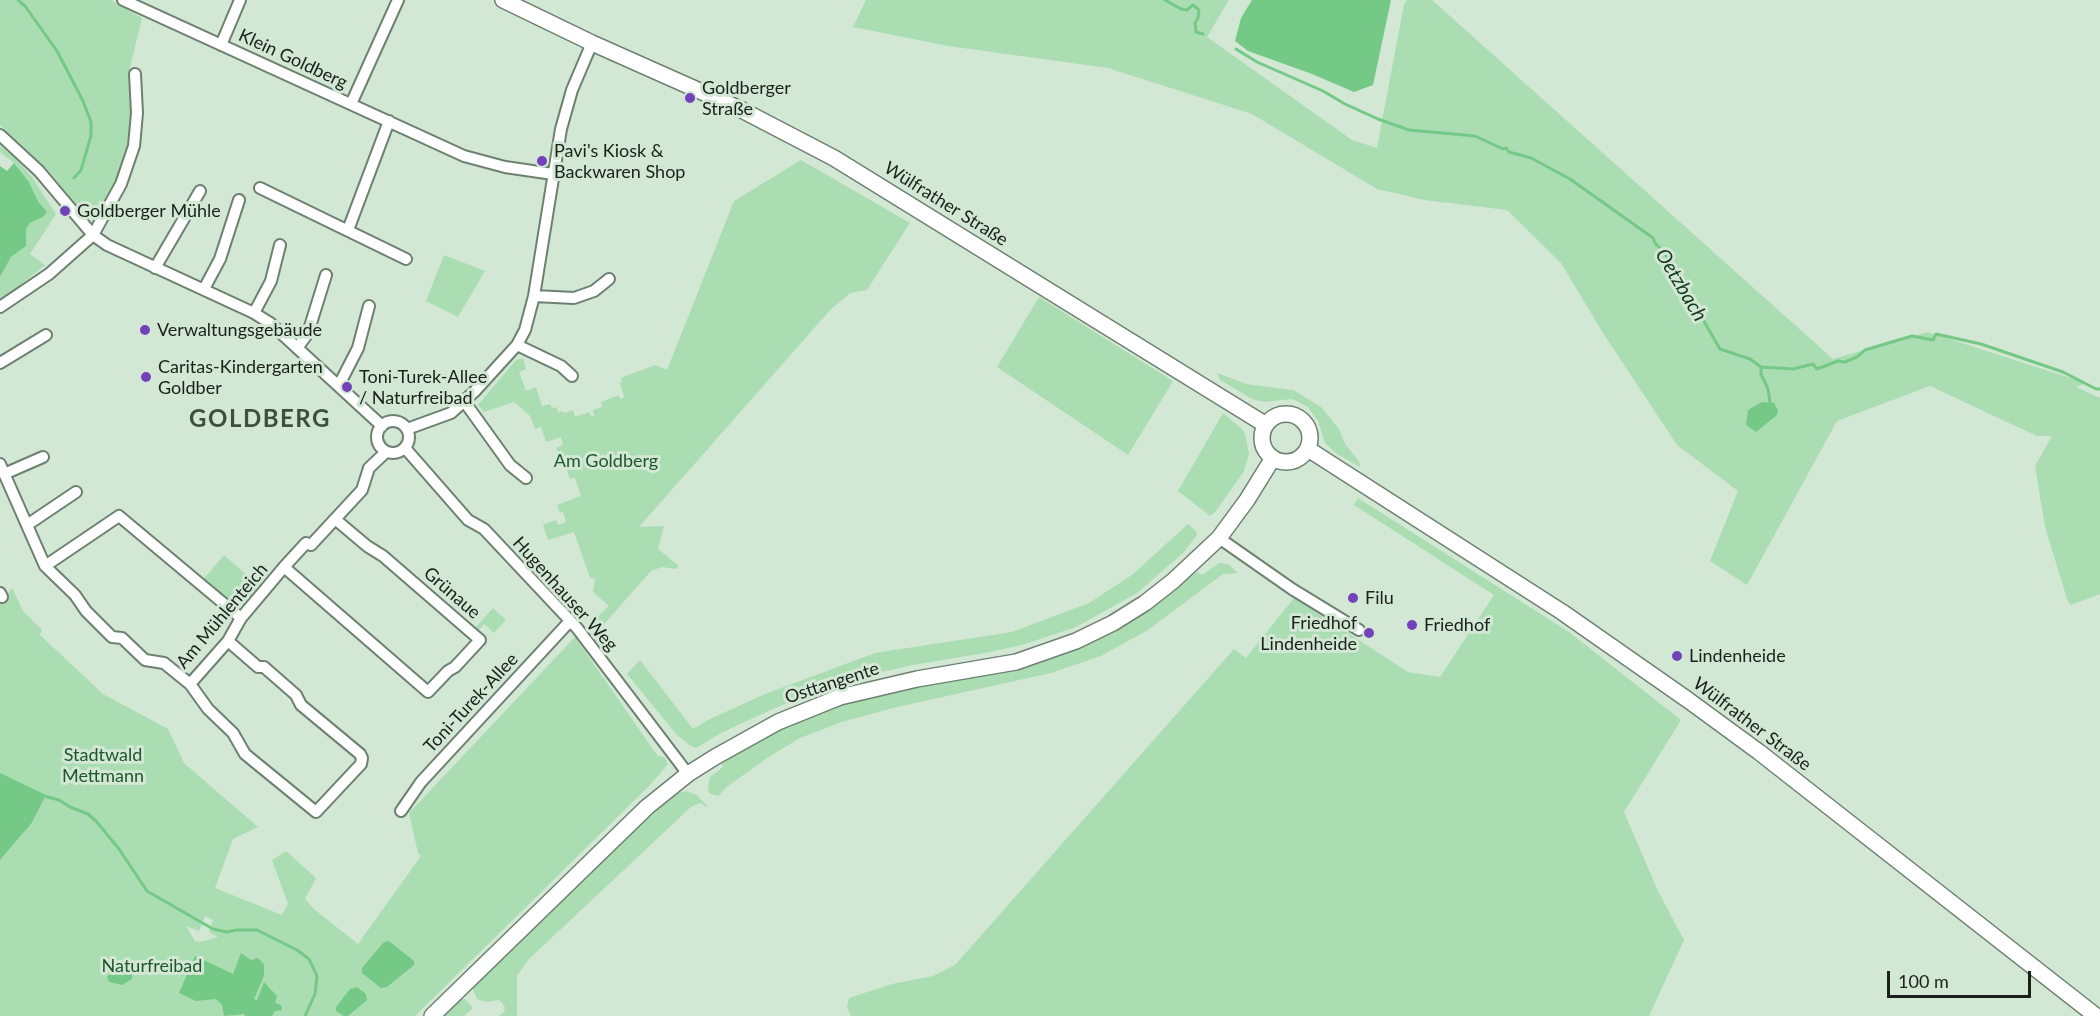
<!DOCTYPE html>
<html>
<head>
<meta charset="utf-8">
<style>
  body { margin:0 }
  #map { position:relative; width:2100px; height:1016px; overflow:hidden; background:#d3e7d5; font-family:Lato,sans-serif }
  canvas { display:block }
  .scale { position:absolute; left:1887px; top:971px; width:144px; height:27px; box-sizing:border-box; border:3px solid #1a211b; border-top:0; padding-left:8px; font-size:18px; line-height:21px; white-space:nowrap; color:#1a211b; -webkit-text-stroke:4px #d3e7d5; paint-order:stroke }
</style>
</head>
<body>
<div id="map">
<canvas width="2100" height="1016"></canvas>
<div class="scale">100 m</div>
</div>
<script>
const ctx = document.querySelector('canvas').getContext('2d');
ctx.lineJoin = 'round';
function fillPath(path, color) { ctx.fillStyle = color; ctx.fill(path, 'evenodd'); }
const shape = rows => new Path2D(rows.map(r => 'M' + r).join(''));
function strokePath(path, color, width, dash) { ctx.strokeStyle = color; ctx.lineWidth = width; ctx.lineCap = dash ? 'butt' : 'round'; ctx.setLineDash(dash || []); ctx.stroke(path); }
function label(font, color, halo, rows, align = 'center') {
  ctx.font = font + ' Lato,sans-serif'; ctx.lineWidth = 6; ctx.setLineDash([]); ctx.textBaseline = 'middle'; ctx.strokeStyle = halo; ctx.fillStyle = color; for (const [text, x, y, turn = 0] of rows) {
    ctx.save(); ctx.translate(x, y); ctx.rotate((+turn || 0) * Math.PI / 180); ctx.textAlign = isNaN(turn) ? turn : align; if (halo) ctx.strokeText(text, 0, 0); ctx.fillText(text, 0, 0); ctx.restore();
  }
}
fillPath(shape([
  [0,0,111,0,142,18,130,67,132,128,117,180,102,206,81,210,49,171,0,125],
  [866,0,1229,0,1207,37,1352,140,1377,148,1404,4,1407,0,1432,0,1833,359,1928,332,2086,383,2076,387,2100,398,2100,594,2071,605,2068,602,2045,527,2035,466,2052,436,2037,436,1930,386,1837,421,1747,585,1710,561,1738,491,1677,445,1603,333,1561,263,1507,210,1424,200,1377,189,1252,114,1108,68,948,46,853,27],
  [0,146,14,157,32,177,56,214,30,254,45,265,15,289,0,298,0,277,11,257,26,246,26,229,30,223,43,217,47,212,38,201,29,182,14,163,0,152],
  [801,160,910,223,867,290,850,293,831,309,639,527,664,526,658,549,679,566,676,569,662,567,651,571,598,631,594,620,609,606,593,592,595,578,590,578,574,532,548,540,543,525,556,520,558,525,566,522,563,512,560,513,557,505,581,496,575,478,570,479,560,451,557,451,556,448,563,445,561,437,546,442,541,427,535,429,530,416,514,402,484,412,478,405,516,360,523,358,526,369,519,372,526,391,536,387,542,406,550,404,552,408,556,407,558,412,563,411,564,413,573,410,575,417,589,412,591,416,594,416,593,410,602,407,601,402,619,395,620,399,624,397,620,383,622,381,621,378,655,365,667,370,734,201],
  [444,255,485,271,458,317,426,301],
  [1039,297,1173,381,1128,455,997,367],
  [1217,373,1246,384,1293,390,1321,407,1339,429,1345,444,1359,461,1360,467,1337,454,1325,443,1318,421,1308,407,1292,399,1264,402,1252,399,1220,380],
  [1223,413,1242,429,1245,434,1249,454,1244,471,1216,511,1210,516,1178,491],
  [1358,498,1569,632,1681,720,1624,812,1658,891,1684,940,1649,1016,851,1016,847,1008,849,998,892,984,933,976,955,965,1234,649,1246,658,1294,598,1408,672,1440,677,1494,595,1354,505],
  [1188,524,1196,531,1197,535,1184,552,1137,593,1076,627,1022,645,990,652,913,665,864,676,814,692,766,712,721,733,696,748,689,745,676,734,627,674,640,660,693,729,708,720,765,694,875,653,1012,632,1089,603,1132,575],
  [224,555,261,588,239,614,201,582],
  [1219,563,1228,564,1238,573,1223,574,1148,630,1101,656,1051,673,893,708,842,722,800,738,770,756,728,786,718,796,709,793,708,786,710,777,723,767,721,762,784,726,844,702,951,679,1143,613,1197,572,1202,575],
  [12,588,23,611,42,630,40,635,103,694,168,729,184,763,258,827,233,839,215,888,282,915,288,904,272,860,286,851,316,878,305,899,315,910,358,944,421,856,418,853,409,813,575,637,657,755,665,758,668,764,652,783,415,1016,0,1016,0,860,31,824,18,783,0,773,0,604],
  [205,916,213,920,209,932,218,937,199,942,195,941,186,926,199,931],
  [493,608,506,620,494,633,484,624,478,631,475,628],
  [686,791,697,795,709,808,700,803,692,806,528,960,517,976,517,1016,499,1016,504,1012,505,1007,499,1000,486,1002,477,999,472,987,577,883,675,794],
  [465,999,473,1008,464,1016,442,1016,458,1000]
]), '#abddb3');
fillPath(shape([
  [1252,0,1391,0,1373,85,1354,92,1312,74,1248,51,1235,41,1241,18],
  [14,163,29,182,38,201,47,212,43,217,30,223,26,229,26,246,11,257,0,277,0,166,7,171],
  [1762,402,1774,403,1778,410,1777,415,1756,432,1746,425,1748,410],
  [0,773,46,795,31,824,0,860],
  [389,941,414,961,414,965,387,987,381,988,362,973,362,968,384,942],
  [241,953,251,960,258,958,264,964,264,976,254,999,257,1000,264,982,277,996,275,1003,281,1005,282,1010,275,1011,272,1016,245,1016,244,1014,224,1016,222,1005,216,999,196,1001,179,993,195,956,233,974],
  [119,965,123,965,132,974,132,979,122,985,109,982,107,977],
  [357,987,366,994,367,1000,348,1016,344,1016,336,1011,336,1007,350,989]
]), '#75c986');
strokePath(shape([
  [18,0,25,6,57,51,83,101,91,122,91,136,81,170,74,178],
  [1165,0,1181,9,1187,10,1193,5,1199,10,1198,18,1195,23,1196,32,1203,34],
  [1236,49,1257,62,1323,91,1345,104,1378,119,1409,130,1475,136,1503,149,1506,148,1509,152,1531,158,1570,179,1653,238,1655,243,1664,252,1720,349,1750,359,1761,367,1793,369,1813,364,1817,369,1838,361,1845,362,1857,357,1865,350,1912,336,1933,340,1936,334,1981,344,2063,372,2096,389,2100,389],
  [1761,367,1761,374,1768,389,1770,403],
  [44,796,59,800,70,807,88,814,96,821,119,849,147,891,213,929,227,932,236,930,257,930,297,950,309,959,317,976,315,994,305,1016]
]), '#75c986', 3);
const street = shape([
  [123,0,464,156,505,167,553,174],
  [221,45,240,0],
  [351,104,398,0],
  [0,135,39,171,93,235,107,245,254,313,270,323,382,426],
  [260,188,406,259],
  [348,230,389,121],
  [155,268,200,191],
  [204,289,220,259,239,200],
  [534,296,574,298,594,291,609,279],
  [0,307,49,274,93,235,121,184,134,146,137,113,135,74],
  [254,313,271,281,280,245],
  [517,345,561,366,572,376],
  [298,347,308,333,326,275],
  [0,363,46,335],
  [339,385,358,348,369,306],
  [464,401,510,465,526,478],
  '377 437a16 16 0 1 1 32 0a16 16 0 1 1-32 0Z',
  [407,429,451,413,476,390,517,345,525,330,534,296,561,129,572,90,592,43],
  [405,448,468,520,484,529,577,628,688,774],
  [0,464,45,566,75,595,86,611,112,637,122,638,145,660,164,663,190,684,208,709,233,733,245,754,316,812,361,764,362,758,360,754,301,705,296,695,264,667,258,667,228,641],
  [4,474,43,457],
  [27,525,76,492],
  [1219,538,1292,589,1359,630],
  [45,566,119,516,241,618],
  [284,567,428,692,448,671,455,667,480,640,383,556,367,546,335,519],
  [0,593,2,597],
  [190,684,228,641,241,618,284,567,306,543,311,545,362,490,369,468,386,452],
  [401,811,421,782,570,621]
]);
const secondary = shape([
  [503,0,592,43,738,108,834,158,1266,425],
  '1262 438a24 24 0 1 1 48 0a24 24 0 1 1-48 0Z',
  [1308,449,1562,612,1688,700,1759,752,2096,1016],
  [432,1016,647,807,688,774,715,757,778,722,840,697,917,679,1016,662,1076,641,1113,623,1145,603,1173,581,1219,538,1247,500,1273,458]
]);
strokePath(street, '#6e8171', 14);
strokePath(secondary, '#6e8171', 18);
strokePath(street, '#fff', 10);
strokePath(secondary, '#fff', 15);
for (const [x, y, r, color] of [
  [690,98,6,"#7341b9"],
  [542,161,6,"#7341b9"],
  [65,211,6,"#7341b9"],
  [145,330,6,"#7341b9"],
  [146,377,6,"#7341b9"],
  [347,387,6,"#7341b9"],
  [1353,598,6,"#7341b9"],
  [1412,625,6,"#7341b9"],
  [1369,633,6,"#7341b9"],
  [1677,656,6,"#7341b9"]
]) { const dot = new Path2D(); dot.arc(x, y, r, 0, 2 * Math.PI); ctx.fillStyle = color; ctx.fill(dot); strokePath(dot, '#d3e7d5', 2); }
label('18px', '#1a211b', '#d3e7d5', [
  ["Klein Goldberg",293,59,25],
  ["Wülfrather Straße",946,204,32],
  ["Grünaue",452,593,41],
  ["Hugenhauser Weg",565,594,48],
  ["Am Mühlenteich",222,616,-50],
  ["Osttangente",832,683,-18],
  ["Toni-Turek-Allee",471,703,-47],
  ["Wülfrather Straße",1752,724,37]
]);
label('18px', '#1a211b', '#d3e7d5', [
  ["Goldberger",702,88],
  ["Straße",702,109],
  ["Pavi's Kiosk &",554,151],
  ["Backwaren Shop",554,172],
  ["Goldberger Mühle",77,211],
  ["Verwaltungsgebäude",157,330],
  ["Caritas-Kindergarten",158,367],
  ["Goldber",158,388],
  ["Toni-Turek-Allee",359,377],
  ["/ Naturfreibad",359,398],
  ["Filu",1365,598],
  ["Friedhof",1357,623,"right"],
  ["Lindenheide",1357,644,"right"],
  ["Friedhof",1424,625],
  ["Lindenheide",1689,656]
], 'left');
label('18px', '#1d582c', '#d3e7d5', [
  ["Am Goldberg",606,461],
  ["Stadtwald",103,755],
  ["Mettmann",103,776],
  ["Naturfreibad",152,966]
]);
label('italic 20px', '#16391e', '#d3e7d5', [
  ["Oetzbach",1681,285,59]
]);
ctx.letterSpacing = '1.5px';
label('bold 24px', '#3e4f40', '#d3e7d5', [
  ["GOLDBERG",260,419]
]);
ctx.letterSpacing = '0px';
</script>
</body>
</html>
